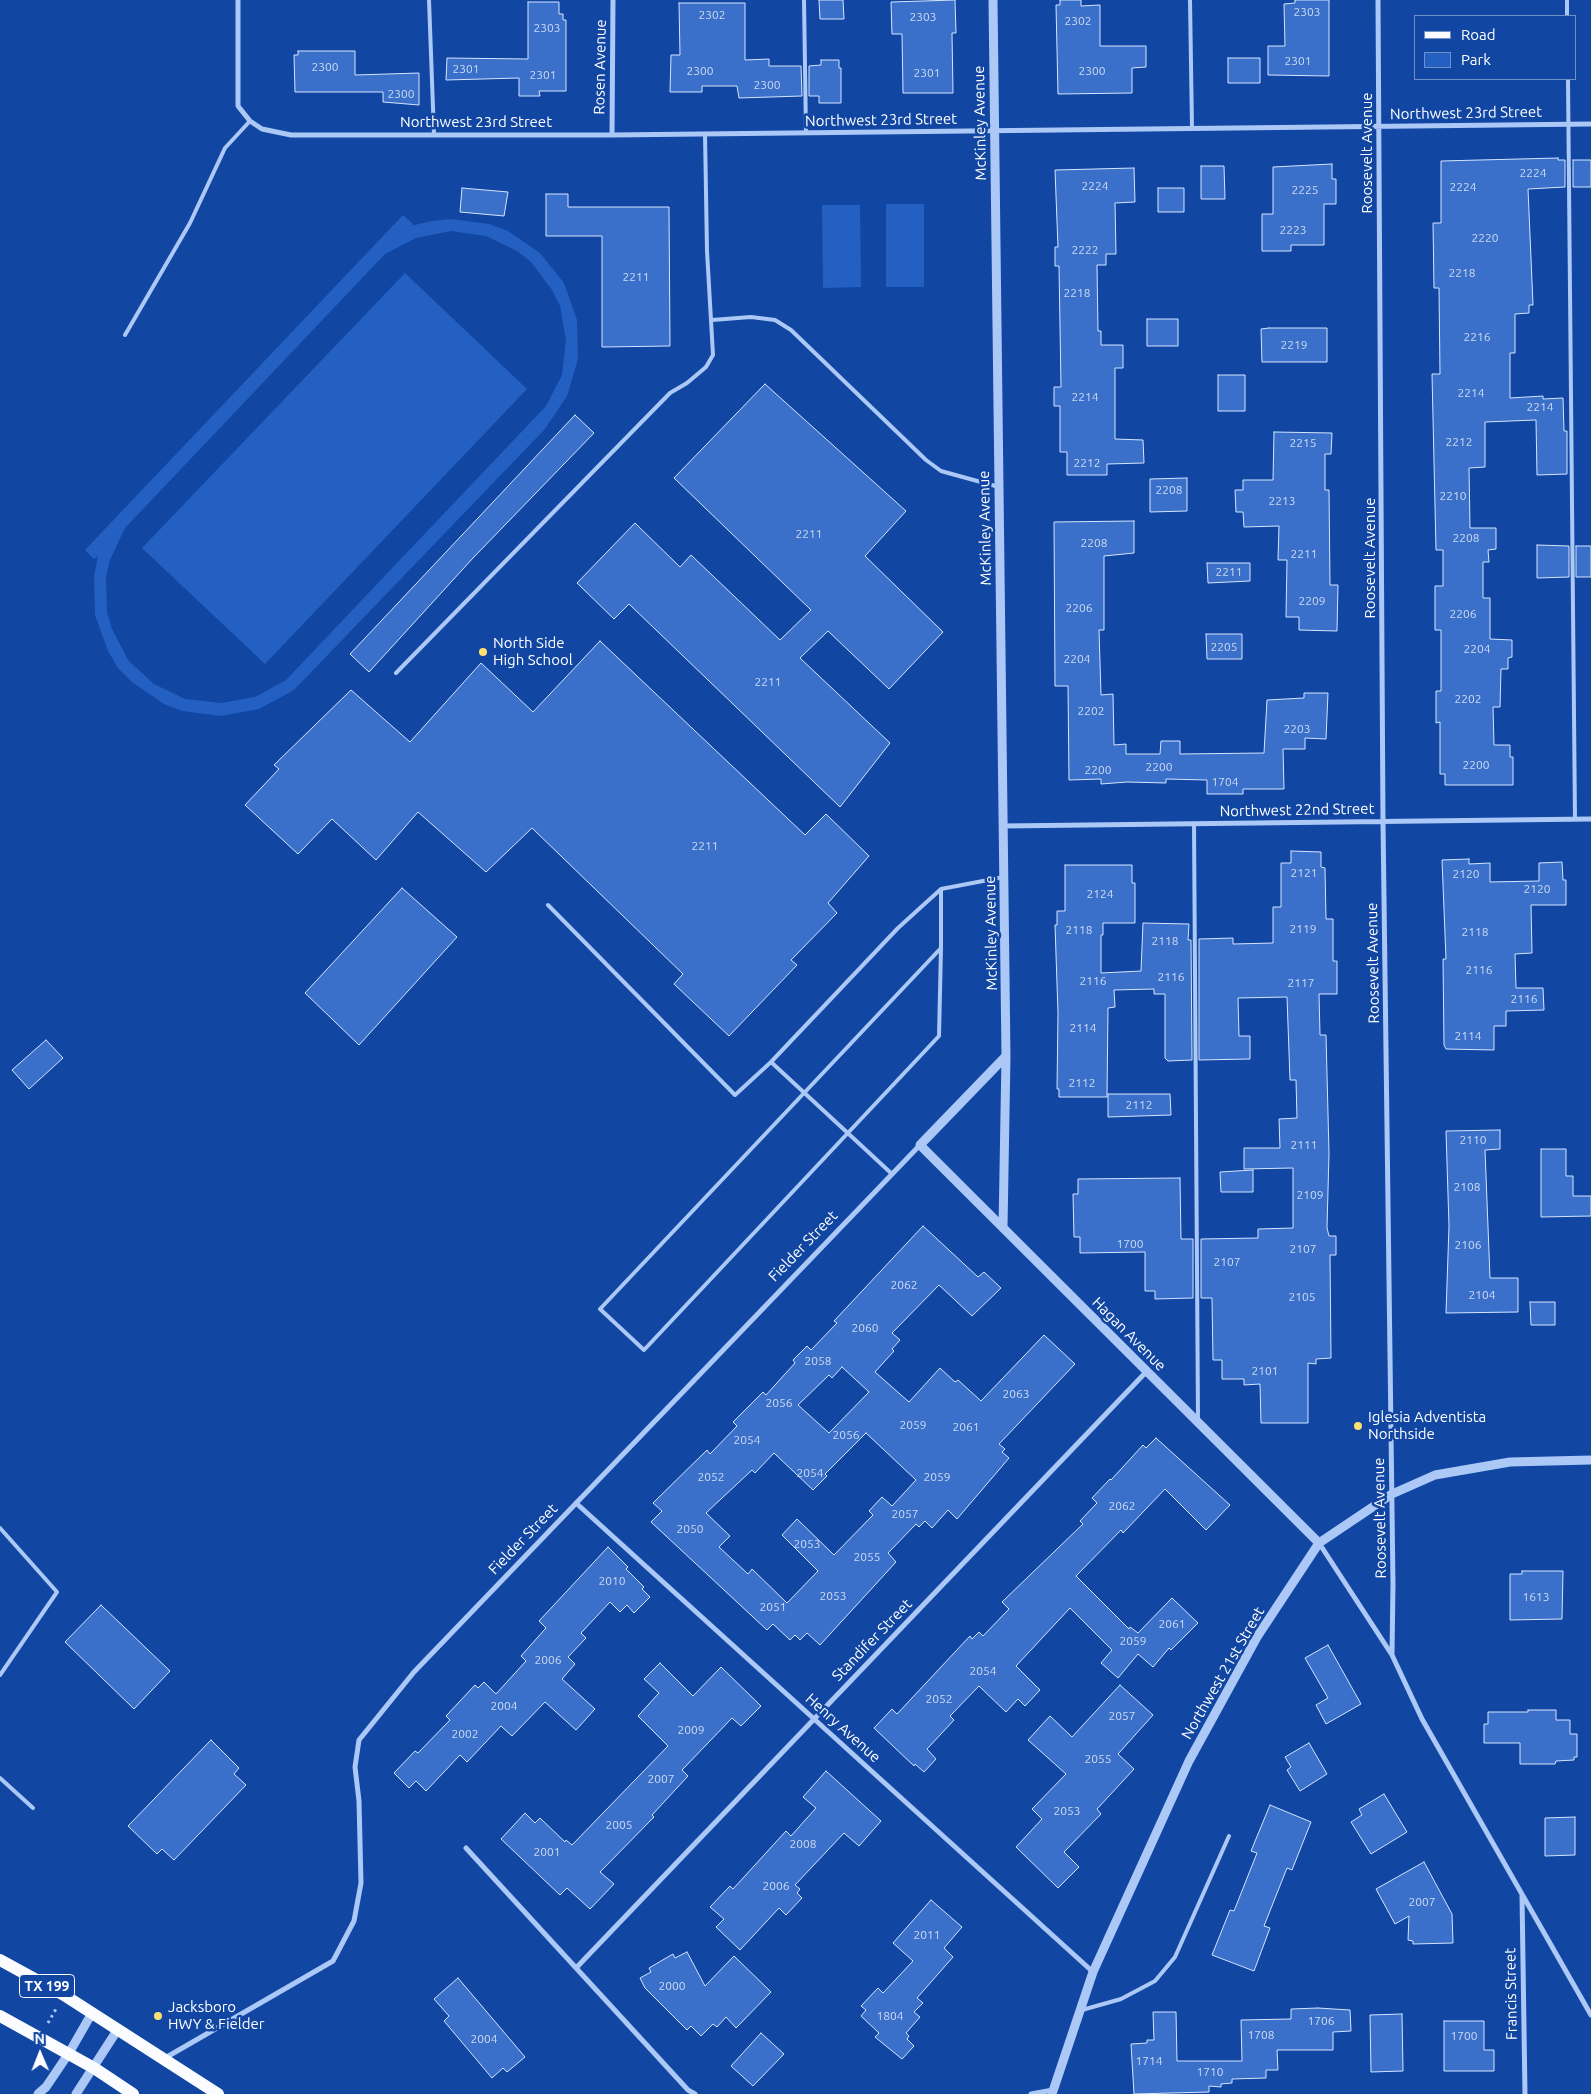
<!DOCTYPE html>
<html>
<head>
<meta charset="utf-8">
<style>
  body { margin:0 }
  #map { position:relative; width:1591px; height:2094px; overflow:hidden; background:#1146a3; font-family:Ubuntu,sans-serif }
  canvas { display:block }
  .legend { position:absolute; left:1414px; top:15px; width:162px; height:65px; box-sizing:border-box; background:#1146a3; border:1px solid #7090c8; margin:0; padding:6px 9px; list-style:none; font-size:15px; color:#fff }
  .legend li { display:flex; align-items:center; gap:10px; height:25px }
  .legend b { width:25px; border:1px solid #7090c8 }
  .north { position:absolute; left:15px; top:2029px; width:50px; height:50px; -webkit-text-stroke:4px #1146a3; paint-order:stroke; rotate:359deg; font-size:14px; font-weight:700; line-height:20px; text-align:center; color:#fff }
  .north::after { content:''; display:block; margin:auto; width:18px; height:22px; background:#fff; clip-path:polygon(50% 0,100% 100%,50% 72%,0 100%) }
</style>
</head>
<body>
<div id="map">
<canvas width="1591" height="2094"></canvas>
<ul class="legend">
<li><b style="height:6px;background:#fafcff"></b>Road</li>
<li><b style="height:14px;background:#2460c1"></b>Park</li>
</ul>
<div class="north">N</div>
</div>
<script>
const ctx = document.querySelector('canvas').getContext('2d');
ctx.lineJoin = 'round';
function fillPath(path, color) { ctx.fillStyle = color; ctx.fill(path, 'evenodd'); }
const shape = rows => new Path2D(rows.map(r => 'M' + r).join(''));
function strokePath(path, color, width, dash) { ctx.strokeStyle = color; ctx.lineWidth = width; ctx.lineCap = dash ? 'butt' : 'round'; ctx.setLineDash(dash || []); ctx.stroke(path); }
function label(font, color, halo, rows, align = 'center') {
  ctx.font = font + ' Ubuntu,sans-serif'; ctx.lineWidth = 5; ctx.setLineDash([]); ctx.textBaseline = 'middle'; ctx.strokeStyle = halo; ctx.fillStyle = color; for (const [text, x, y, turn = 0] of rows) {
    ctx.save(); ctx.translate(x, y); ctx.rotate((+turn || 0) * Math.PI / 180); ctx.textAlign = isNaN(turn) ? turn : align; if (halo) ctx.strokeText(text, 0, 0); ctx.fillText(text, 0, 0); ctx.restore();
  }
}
fillPath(shape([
  [886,204,924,204,924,287,886,287],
  [822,205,860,205,861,287,823,288],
  [403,215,413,224,411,226,431,221,451,219,489,224,508,231,540,253,564,283,577,320,578,359,567,396,545,429,294,690,259,709,221,716,182,711,164,704,132,682,118,668,108,651,95,615,94,576,98,556,94,559,85,550],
  [451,231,486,236,517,251,531,262,552,290,560,306,566,340,562,375,546,406,286,680,255,697,221,703,185,699,154,684,128,660,112,629,107,612,106,577,110,560,125,528,385,254,416,238],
  [405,273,527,389,265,664,142,548]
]), '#2460c1');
const building = shape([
  [819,0,843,0,844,19,820,19,819,0],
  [955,0,956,33,952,33,953,93,903,93,902,34,892,34,891,2,955,0],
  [1060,0,1081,0,1081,6,1100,5,1100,46,1146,46,1146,67,1132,68,1132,93,1058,94,1056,5,1060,5,1060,0],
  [1295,0,1329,0,1329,76,1268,75,1268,46,1285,46,1284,4,1295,3,1295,0],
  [528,2,559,2,559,14,563,14,563,20,566,20,566,91,539,91,540,96,519,96,519,78,446,80,447,58,528,59,528,2],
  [679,3,745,3,745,60,769,59,769,66,801,66,802,96,739,98,737,86,702,86,702,92,670,92,671,55,680,55,679,3],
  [298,51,355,51,355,75,419,73,419,105,383,102,383,92,295,92,294,55,298,55,298,51],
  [1228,58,1260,58,1260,83,1228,83,1228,58],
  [821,60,839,60,839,68,841,68,841,103,819,103,819,96,809,96,809,66,821,65,821,60],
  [1558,158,1558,160,1565,160,1565,187,1528,189,1533,305,1529,305,1529,313,1515,314,1515,353,1510,353,1510,398,1543,396,1543,399,1563,398,1564,431,1567,431,1567,474,1537,475,1536,420,1485,422,1485,467,1469,468,1470,528,1496,528,1496,549,1488,550,1489,562,1483,562,1483,598,1490,598,1490,639,1512,640,1512,657,1508,658,1508,669,1501,669,1500,707,1493,707,1494,745,1510,745,1510,757,1513,757,1513,785,1445,785,1445,774,1440,774,1440,722,1436,723,1436,691,1441,691,1441,630,1435,630,1435,586,1443,586,1443,550,1436,550,1432,374,1440,374,1439,288,1434,288,1433,223,1441,223,1441,161,1558,158],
  [1573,160,1591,160,1591,187,1573,187,1573,160],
  [1332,164,1332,179,1336,179,1336,204,1324,204,1324,245,1291,245,1291,251,1262,251,1262,214,1273,214,1273,167,1332,164],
  [1201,166,1224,166,1225,199,1201,199,1201,166],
  [1134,168,1135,202,1115,203,1116,254,1106,254,1106,265,1097,265,1098,331,1101,331,1101,345,1123,345,1123,368,1115,368,1115,439,1143,440,1144,463,1107,464,1107,475,1067,475,1067,452,1060,452,1060,406,1054,406,1054,387,1061,387,1059,266,1055,266,1055,247,1058,247,1055,170,1134,168],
  [462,188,508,192,504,216,460,212,462,188],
  [1158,188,1184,188,1184,212,1158,212,1158,188],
  [546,194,568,194,568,207,669,207,670,346,602,347,602,236,546,236,546,194],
  [1147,319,1178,319,1178,346,1147,346,1147,319],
  [1269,328,1327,328,1327,362,1262,362,1261,329,1269,328],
  [1218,375,1245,375,1245,411,1218,411,1218,375],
  [765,384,906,511,865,556,943,632,889,689,828,631,800,658,890,743,840,807,629,604,614,619,577,583,635,523,680,567,691,555,780,640,811,610,674,478,765,384],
  [575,415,594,433,473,558,369,672,350,654,575,415],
  [1274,432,1332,433,1331,454,1325,454,1325,490,1329,490,1330,585,1338,585,1337,631,1299,630,1299,617,1286,617,1287,560,1278,560,1279,526,1244,527,1243,512,1236,512,1235,490,1243,490,1243,480,1273,480,1274,432],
  [1187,478,1187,511,1150,512,1150,479,1187,478],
  [1134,521,1134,553,1104,556,1104,630,1099,630,1101,695,1113,694,1114,745,1126,744,1126,754,1160,754,1161,741,1180,741,1180,754,1264,753,1267,700,1304,698,1304,693,1328,693,1326,739,1305,738,1305,749,1283,749,1284,789,1243,789,1243,794,1207,794,1207,780,1166,779,1166,783,1127,782,1101,784,1101,779,1069,780,1068,686,1055,686,1054,522,1134,521],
  [1537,545,1569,546,1569,577,1537,578,1537,545],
  [1576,546,1591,546,1591,577,1576,577,1576,546],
  [1207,563,1250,563,1250,581,1208,583,1207,563],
  [1206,634,1242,634,1242,659,1207,659,1206,634],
  [600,641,805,835,826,814,869,856,828,903,837,913,791,960,797,965,729,1036,674,984,683,974,532,828,486,872,418,812,376,860,332,819,298,854,245,805,279,769,274,765,351,690,410,742,481,663,533,712,600,641],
  [1291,851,1321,852,1321,867,1325,868,1326,919,1333,919,1333,961,1337,961,1337,994,1319,994,1320,1035,1326,1035,1329,1153,1327,1228,1329,1236,1336,1236,1336,1255,1330,1255,1331,1358,1316,1359,1316,1364,1308,1363,1308,1423,1261,1423,1260,1384,1244,1385,1244,1379,1222,1379,1222,1360,1213,1360,1212,1298,1201,1298,1201,1239,1258,1238,1258,1229,1293,1228,1293,1168,1244,1169,1244,1148,1280,1148,1279,1119,1297,1118,1296,1080,1290,1080,1287,997,1238,998,1239,1036,1250,1036,1250,1059,1199,1060,1199,939,1233,938,1233,944,1273,943,1273,907,1281,907,1281,863,1291,863,1291,851],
  [1469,859,1469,864,1490,863,1490,882,1539,881,1539,863,1562,862,1563,880,1566,880,1566,905,1531,905,1532,953,1515,954,1516,988,1543,988,1544,1010,1506,1011,1506,1026,1494,1026,1494,1050,1446,1049,1444,1045,1443,959,1446,959,1442,860,1469,859],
  [1065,865,1132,865,1132,883,1135,883,1135,923,1103,923,1103,935,1101,935,1101,973,1141,971,1143,923,1189,924,1188,940,1191,940,1192,1060,1168,1061,1165,1058,1165,994,1154,994,1154,989,1114,990,1115,1007,1108,1008,1107,1097,1059,1097,1059,1089,1057,1089,1058,1013,1055,925,1057,925,1057,911,1065,911,1065,865],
  [402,888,457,937,359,1045,305,993,402,888],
  [46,1040,63,1058,29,1089,12,1070,46,1040],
  [1108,1094,1170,1094,1171,1115,1108,1117,1108,1094],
  [1500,1130,1500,1149,1485,1150,1490,1278,1518,1278,1518,1312,1446,1313,1449,1226,1446,1131,1500,1130],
  [1541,1149,1566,1149,1566,1176,1573,1176,1573,1196,1591,1196,1591,1216,1541,1217,1541,1149],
  [1253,1170,1253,1192,1221,1192,1220,1172,1253,1170],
  [1180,1178,1181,1239,1193,1239,1193,1298,1155,1299,1155,1291,1145,1291,1145,1252,1080,1253,1080,1237,1074,1237,1073,1194,1078,1194,1078,1179,1180,1178],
  [923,1226,978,1277,984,1272,1001,1288,972,1316,939,1285,892,1333,900,1340,892,1349,894,1351,875,1372,909,1402,940,1368,955,1382,958,1380,981,1401,1044,1335,1075,1364,999,1444,1005,1449,1002,1452,1009,1458,957,1519,948,1510,932,1528,925,1521,919,1527,916,1524,888,1553,896,1562,820,1645,807,1633,800,1640,795,1635,790,1640,773,1624,767,1630,651,1522,662,1511,653,1503,707,1450,710,1454,737,1426,733,1422,763,1392,766,1395,795,1363,793,1360,807,1346,811,1350,837,1323,834,1321,923,1226],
  [842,1367,869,1392,829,1433,798,1405,829,1375,832,1378,842,1367],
  [866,1433,916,1480,892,1506,882,1497,869,1511,873,1515,834,1555,797,1519,782,1535,818,1571,787,1603,752,1569,748,1574,719,1547,730,1536,706,1513,752,1470,755,1473,774,1453,813,1490,827,1476,825,1474,866,1433],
  [1530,1302,1555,1302,1555,1325,1531,1325,1530,1302],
  [1156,1438,1230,1505,1206,1530,1165,1489,1123,1533,1121,1530,1076,1576,1129,1629,1130,1627,1138,1633,1172,1598,1198,1623,1171,1650,1169,1648,1153,1667,1138,1654,1118,1678,1101,1663,1112,1650,1070,1608,1016,1666,1040,1690,1025,1706,1018,1699,1006,1712,979,1686,950,1716,954,1720,927,1749,936,1759,924,1772,915,1764,914,1766,874,1728,892,1709,897,1714,970,1636,972,1639,979,1632,983,1636,1009,1609,1002,1602,1083,1524,1080,1521,1097,1503,1092,1498,1110,1479,1111,1480,1143,1445,1146,1448,1156,1438],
  [608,1547,628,1567,626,1569,644,1587,642,1589,650,1597,634,1613,627,1605,620,1612,610,1602,581,1633,586,1638,568,1657,575,1664,562,1679,595,1709,576,1730,545,1702,512,1736,501,1726,467,1762,460,1755,426,1791,416,1781,409,1788,394,1773,415,1751,418,1753,450,1720,446,1716,475,1685,478,1688,484,1682,496,1694,526,1661,521,1656,546,1628,539,1621,608,1547],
  [1522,1571,1563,1571,1562,1619,1510,1620,1510,1574,1522,1574,1522,1571],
  [101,1605,170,1671,134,1709,65,1642,101,1605],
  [1328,1645,1361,1704,1326,1724,1316,1705,1328,1698,1305,1658,1328,1645],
  [660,1663,693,1696,721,1667,761,1706,741,1726,732,1718,682,1770,688,1776,652,1815,654,1817,600,1872,614,1884,590,1909,567,1888,560,1895,501,1839,525,1813,535,1823,540,1818,565,1842,566,1840,572,1845,668,1746,638,1716,659,1693,644,1679,660,1663],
  [1120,1685,1153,1715,1118,1754,1134,1769,1097,1809,1101,1814,1064,1852,1079,1867,1058,1888,1016,1847,1042,1819,1032,1809,1066,1774,1028,1740,1050,1716,1072,1737,1120,1685],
  [1528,1710,1556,1710,1556,1720,1570,1720,1570,1734,1577,1734,1577,1757,1574,1757,1574,1760,1556,1761,1555,1764,1520,1764,1520,1743,1484,1743,1484,1724,1488,1724,1488,1712,1528,1712,1528,1710],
  [211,1740,239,1768,234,1774,246,1785,174,1860,162,1849,157,1854,128,1826,211,1740],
  [1309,1743,1327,1774,1300,1791,1287,1770,1291,1767,1285,1757,1309,1743],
  [826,1771,881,1821,859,1846,844,1833,795,1885,800,1889,797,1893,802,1898,786,1915,779,1908,740,1950,716,1927,724,1919,710,1907,730,1886,733,1889,786,1831,791,1836,816,1808,803,1797,826,1771],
  [1384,1794,1407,1832,1371,1854,1351,1822,1362,1815,1359,1809,1384,1794],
  [1270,1805,1311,1822,1292,1870,1287,1868,1264,1926,1270,1928,1254,1971,1212,1955,1230,1910,1234,1911,1257,1853,1251,1851,1270,1805],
  [1575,1817,1575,1855,1545,1856,1545,1818,1575,1817],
  [1424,1862,1452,1914,1453,1943,1413,1944,1413,1941,1408,1940,1409,1916,1395,1924,1376,1889,1424,1862],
  [931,1900,962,1927,944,1948,953,1957,917,1998,923,2003,914,2012,920,2017,906,2033,909,2036,907,2039,914,2046,902,2059,875,2037,879,2033,861,2016,866,2010,861,2006,878,1988,883,1993,913,1961,893,1943,931,1900],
  [687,1952,705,1986,734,1956,771,1992,736,2028,726,2017,717,2027,713,2024,701,2036,691,2026,687,2030,645,1988,640,1978,651,1972,649,1968,673,1954,675,1958,687,1952],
  [458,1978,525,2057,507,2072,503,2068,492,2078,444,2021,449,2016,434,1999,458,1978],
  [1318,2008,1350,2010,1351,2031,1333,2032,1333,2050,1277,2050,1278,2070,1266,2070,1266,2078,1232,2079,1232,2083,1221,2084,1221,2087,1209,2086,1209,2092,1134,2094,1131,2044,1147,2043,1147,2040,1154,2040,1153,2012,1176,2012,1177,2061,1242,2061,1241,2020,1291,2019,1291,2009,1318,2008],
  [1402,2014,1403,2071,1371,2072,1370,2015,1402,2014],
  [1444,2021,1484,2021,1484,2050,1494,2050,1494,2071,1444,2071,1444,2021],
  [761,2033,784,2054,753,2086,731,2066,761,2033]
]);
fillPath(building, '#3a70c9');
strokePath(building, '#d5e5fe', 1);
strokePath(shape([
  [48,2023,56,2009]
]), '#abc8f6', 3, [2.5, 4]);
strokePath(shape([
  [429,0,434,135],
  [804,0,806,133],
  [1190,0,1192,128],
  [1567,0,1567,16],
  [1568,79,1575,819],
  [712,320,751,317,775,320,791,330,926,460,941,471,999,487],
  [125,335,190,223,225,148,250,121],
  [396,673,670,393,687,383,706,367,713,355,707,251,705,134],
  [1194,824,1198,1419],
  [548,905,735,1095,771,1062],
  [941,948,600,1309,644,1350,939,1036,941,948,941,889],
  [892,1174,771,1062,898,928,941,889,1004,877],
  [0,1528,57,1592,0,1675],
  [0,1778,33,1808],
  [1082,2010,1121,1999,1155,1981,1175,1957,1229,1836]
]), '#abc8f6', 4);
strokePath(shape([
  [238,0,238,106,250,121,262,129,291,135,612,135,1591,124],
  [1378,0,1383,822,1393,1584,1392,1655,1422,1719,1591,2015],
  [612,135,613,0],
  [1003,826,1591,819],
  [576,1503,1093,1972],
  [1319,1543,1392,1655],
  [466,1848,688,2090,695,2094],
  [1522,1895,1525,2094],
  [576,1968,1147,1371],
  [165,2058,333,1961,354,1921,361,1883,359,1801,355,1767,359,1740,414,1672,920,1145],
  [1031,2094,1053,2090]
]), '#abc8f6', 5);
strokePath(shape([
  [993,0,1006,1056,1003,1228],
  [1006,1056,920,1145,1319,1543],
  [38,2094,46,2087,69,2053,92,2013],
  [76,2094,118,2029],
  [1052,2094,1093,1972,1189,1761,1257,1637,1319,1543,1392,1494,1435,1475,1510,1462,1591,1460]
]), '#abc8f6', 9);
strokePath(shape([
  [0,1960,64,1995,218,2094],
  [0,2016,94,2068,133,2094]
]), '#fafcff', 12);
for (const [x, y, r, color] of [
  [483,652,5,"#ffe070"],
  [1358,1426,5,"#ffe070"],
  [158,2016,5,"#ffe070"]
]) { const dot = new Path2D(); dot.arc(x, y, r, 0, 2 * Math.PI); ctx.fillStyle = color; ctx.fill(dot); strokePath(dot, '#1146a3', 2); }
label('12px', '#cedbf2', null, [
  ["2303",1307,12],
  ["2302",712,15],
  ["2303",923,17],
  ["2302",1078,21],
  ["2303",547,28],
  ["2301",1298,61],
  ["2300",325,67],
  ["2301",466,69],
  ["2300",700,71],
  ["2300",1092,71],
  ["2301",927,73],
  ["2301",543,75],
  ["2300",767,85],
  ["2300",401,94],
  ["2224",1533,173],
  ["2224",1095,186],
  ["2224",1463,187],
  ["2225",1305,190],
  ["2223",1293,230],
  ["2220",1485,238],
  ["2222",1085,250],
  ["2218",1462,273],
  ["2211",636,277],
  ["2218",1077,293],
  ["2216",1477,337],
  ["2219",1294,345],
  ["2214",1471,393],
  ["2214",1085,397],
  ["2214",1540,407],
  ["2212",1459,442],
  ["2215",1303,443],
  ["2212",1087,463],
  ["2208",1169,490],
  ["2210",1453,496],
  ["2213",1282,501],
  ["2211",809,534],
  ["2208",1466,538],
  ["2208",1094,543],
  ["2211",1304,554],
  ["2211",1229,572],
  ["2209",1312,601],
  ["2206",1079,608],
  ["2206",1463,614],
  ["2205",1224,647],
  ["2204",1477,649],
  ["2204",1077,659],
  ["2211",768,682],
  ["2202",1468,699],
  ["2202",1091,711],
  ["2203",1297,729],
  ["2200",1476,765],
  ["2200",1159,767],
  ["2200",1098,770],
  ["1704",1225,782],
  ["2211",705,846],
  ["2121",1304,873],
  ["2120",1466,874],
  ["2120",1537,889],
  ["2124",1100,894],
  ["2119",1303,929],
  ["2118",1079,930],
  ["2118",1475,932],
  ["2118",1165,941],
  ["2116",1479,970],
  ["2116",1171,977],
  ["2116",1093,981],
  ["2117",1301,983],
  ["2116",1524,999],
  ["2114",1083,1028],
  ["2114",1468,1036],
  ["2112",1082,1083],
  ["2112",1139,1105],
  ["2110",1473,1140],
  ["2111",1304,1145],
  ["2108",1467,1187],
  ["2109",1310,1195],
  ["1700",1130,1244],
  ["2106",1468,1245],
  ["2107",1303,1249],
  ["2107",1227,1262],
  ["2062",904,1285],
  ["2104",1482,1295],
  ["2105",1302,1297],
  ["2060",865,1328],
  ["2058",818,1361],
  ["2101",1265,1371],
  ["2063",1016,1394],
  ["2056",779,1403],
  ["2059",913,1425],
  ["2061",966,1427],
  ["2056",846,1435],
  ["2054",747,1440],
  ["2054",810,1473],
  ["2052",711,1477],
  ["2059",937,1477],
  ["2062",1122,1506],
  ["2057",905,1514],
  ["2050",690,1529],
  ["2053",807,1544],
  ["2055",867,1557],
  ["2010",612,1581],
  ["2053",833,1596],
  ["1613",1536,1597],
  ["2051",773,1607],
  ["2061",1172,1624],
  ["2059",1133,1641],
  ["2006",548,1660],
  ["2054",983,1671],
  ["2052",939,1699],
  ["2004",504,1706],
  ["2057",1122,1716],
  ["2009",691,1730],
  ["2002",465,1734],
  ["2055",1098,1759],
  ["2007",661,1779],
  ["2053",1067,1811],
  ["2005",619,1825],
  ["2008",803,1844],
  ["2001",547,1852],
  ["2006",776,1886],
  ["2007",1422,1902],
  ["2011",927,1935],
  ["2000",672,1986],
  ["1804",890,2016],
  ["1706",1321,2021],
  ["1708",1261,2035],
  ["1700",1464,2036],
  ["2004",484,2039],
  ["1714",1149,2061],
  ["1710",1210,2072]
]);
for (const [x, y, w] of [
  [47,1986,55]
]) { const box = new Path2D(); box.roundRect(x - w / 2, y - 11.5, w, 23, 4); ctx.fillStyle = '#1146a3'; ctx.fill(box); strokePath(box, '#fff', 1); }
label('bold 14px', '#fff', null, [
  ["TX 199",47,1986]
]);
label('15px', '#fff', '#1146a3', [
  ["Rosen Avenue",600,67,-89],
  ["Northwest 23rd Street",1466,113,-1],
  ["Northwest 23rd Street",881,120,-1],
  ["Northwest 23rd Street",476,122],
  ["McKinley Avenue",980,123,-91],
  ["Roosevelt Avenue",1367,153,-90],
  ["McKinley Avenue",985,528,-91],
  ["Roosevelt Avenue",1370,558,-90],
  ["Northwest 22nd Street",1297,810,-1],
  ["McKinley Avenue",991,933,-91],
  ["Roosevelt Avenue",1373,963,-91],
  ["Fielder Street",803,1246,-46],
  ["Hagan Avenue",1129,1334,45],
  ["Roosevelt Avenue",1380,1518,-91],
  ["Fielder Street",523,1539,-46],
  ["Standifer Street",872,1640,-46],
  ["Northwest 21st Street",1223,1673,-60],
  ["Henry Avenue",843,1728,42],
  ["Francis Street",1511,1994,-91]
]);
label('15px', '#fff', '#1146a3', [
  ["North Side",493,643],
  ["High School",493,660],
  ["Iglesia Adventista",1368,1417],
  ["Northside",1368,1434],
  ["Jacksboro",168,2007],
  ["HWY & Fielder",168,2024]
], 'left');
</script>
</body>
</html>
